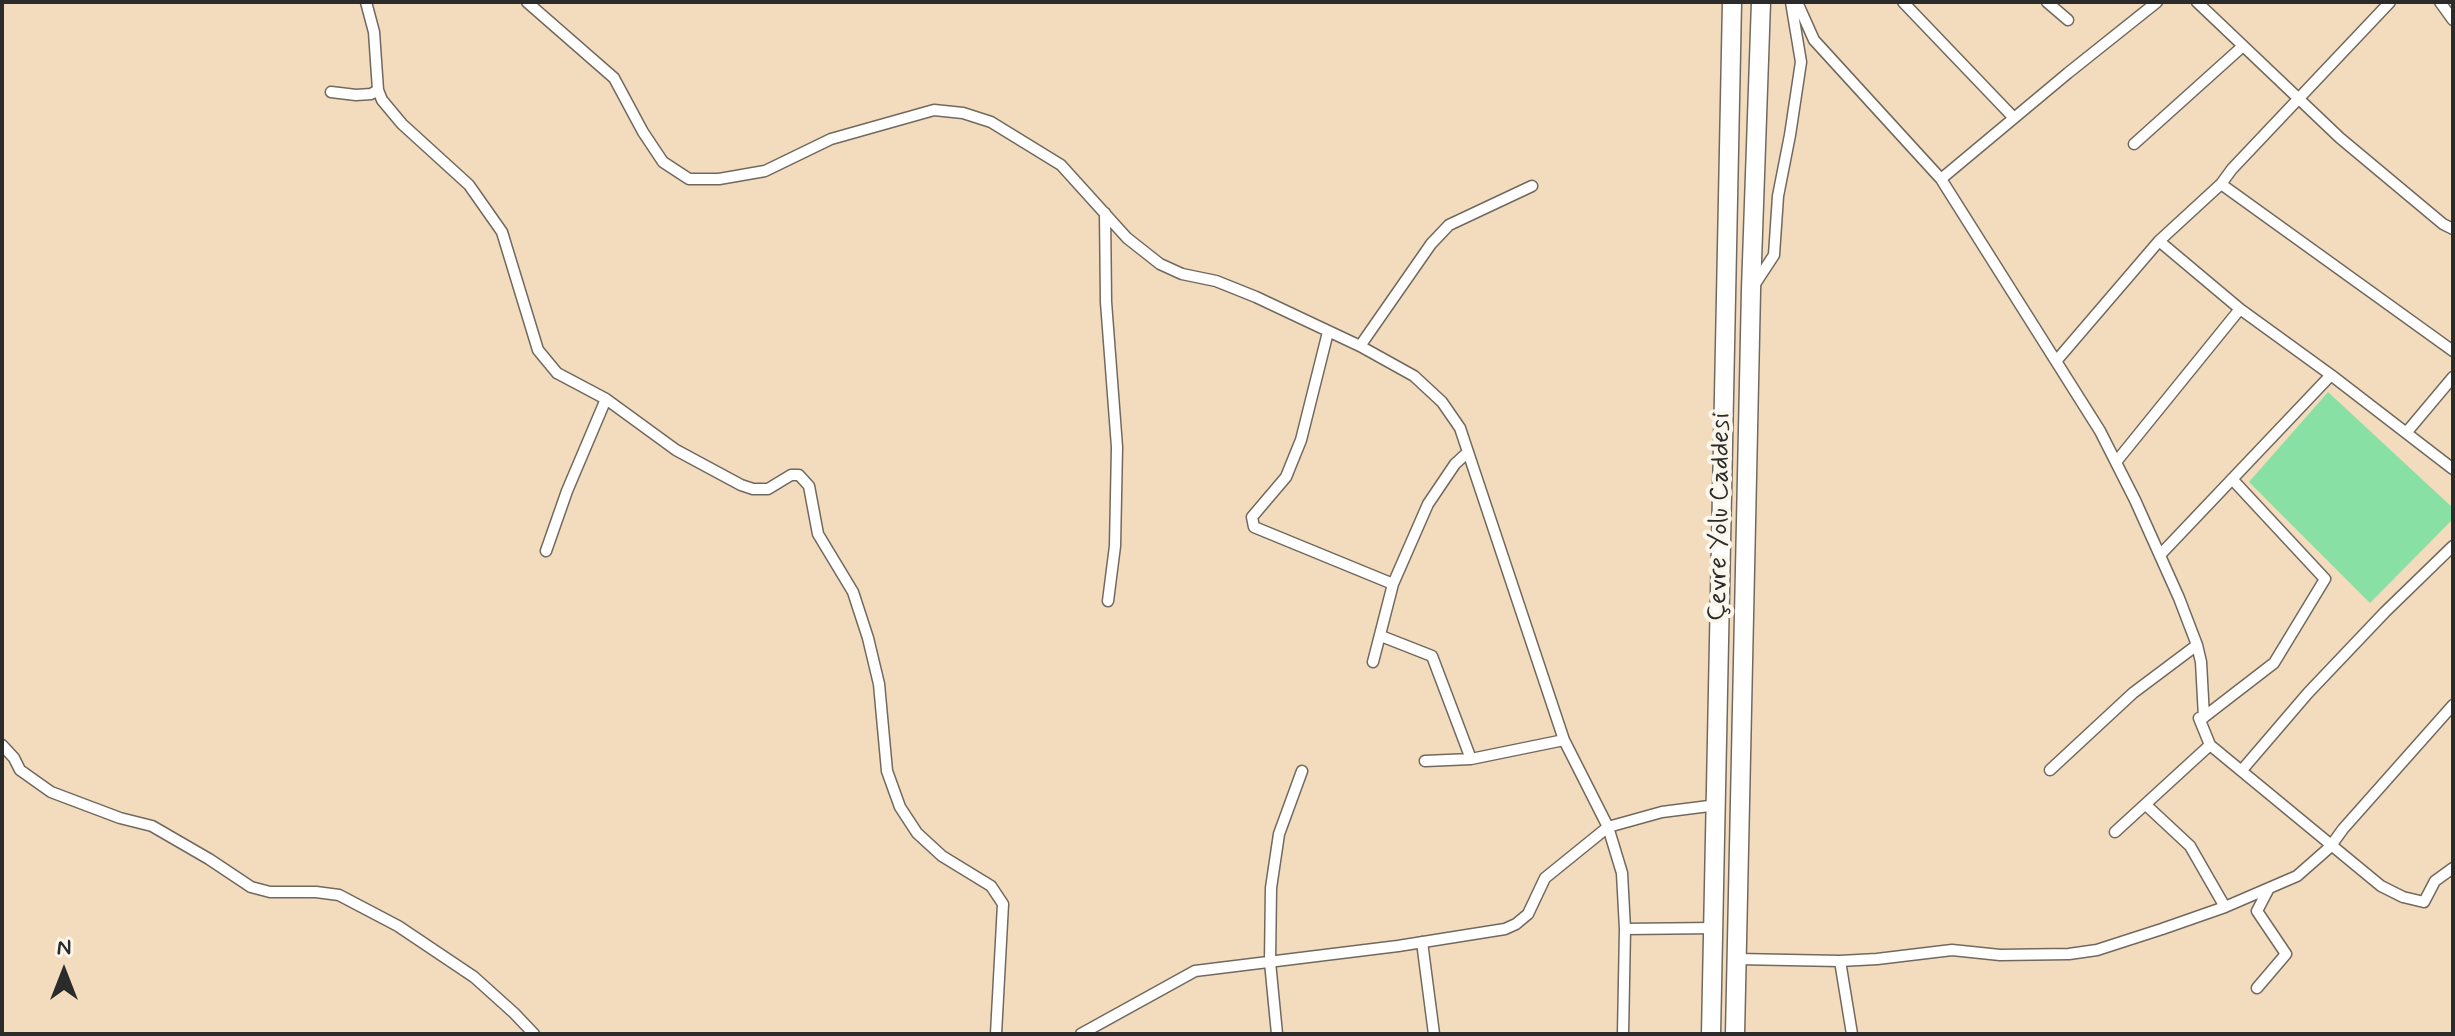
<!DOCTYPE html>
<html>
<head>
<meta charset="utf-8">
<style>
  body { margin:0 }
  #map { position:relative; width:2455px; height:1036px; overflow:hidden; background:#f3dcbe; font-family:Mynerve,sans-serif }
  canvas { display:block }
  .frame { position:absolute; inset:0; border:4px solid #2b2b2b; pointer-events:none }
  .north { position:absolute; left:24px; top:932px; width:80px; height:80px; -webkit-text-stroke:6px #fbf7ec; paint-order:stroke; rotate:0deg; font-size:22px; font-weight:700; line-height:32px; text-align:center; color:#2b2b2b }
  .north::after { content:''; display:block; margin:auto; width:28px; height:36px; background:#2b2b2b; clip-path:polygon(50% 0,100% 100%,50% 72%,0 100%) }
</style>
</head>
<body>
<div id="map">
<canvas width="2455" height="1036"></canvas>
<div class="frame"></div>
<div class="north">N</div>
</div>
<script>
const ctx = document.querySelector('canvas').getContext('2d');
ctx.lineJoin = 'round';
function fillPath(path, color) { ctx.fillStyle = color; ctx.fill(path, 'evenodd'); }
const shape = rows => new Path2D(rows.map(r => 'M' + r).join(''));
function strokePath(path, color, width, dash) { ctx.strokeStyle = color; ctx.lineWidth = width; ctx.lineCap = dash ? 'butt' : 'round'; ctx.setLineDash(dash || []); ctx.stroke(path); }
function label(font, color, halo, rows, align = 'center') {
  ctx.font = font + ' Mynerve,sans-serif'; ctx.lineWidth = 8; ctx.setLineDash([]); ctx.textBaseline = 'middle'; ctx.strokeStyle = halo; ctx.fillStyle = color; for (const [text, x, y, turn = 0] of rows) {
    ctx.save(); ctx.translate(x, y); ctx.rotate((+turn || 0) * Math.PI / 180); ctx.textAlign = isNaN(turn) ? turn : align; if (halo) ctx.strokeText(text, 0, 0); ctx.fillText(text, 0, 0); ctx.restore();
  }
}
fillPath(shape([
  [2328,392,2453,508,2453,519,2370,603,2249,482]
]), '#89e0a4');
const street = shape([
  [366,2,374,32,378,90,382,100,402,124,469,185,502,232,538,350,557,373,606,399,676,450,741,485,753,489,768,489,791,475,799,475,809,486,818,534,853,592,868,638,879,684,887,771,900,807,917,833,942,856,991,886,1003,904,996,1034],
  [527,2,614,78,643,132,663,162,689,179,719,179,765,171,831,139,934,110,963,113,991,122,1061,165,1127,238,1160,264,1182,274,1216,281,1256,297,1360,346,1414,376,1442,402,1460,428,1564,740,1608,827,1622,873,1625,929,1715,928],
  [1797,2,1814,40,1941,179,2100,431,2135,500,2179,598,2197,645,2201,662,2204,717,2199,718,2210,745,2381,886,2403,897,2424,902,2435,881,2453,868],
  [1903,2,2014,118],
  [2047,2,2068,20],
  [2197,2,2340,138,2443,224,2453,229],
  [2440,2,2453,20],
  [331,92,356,95,371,94,378,90],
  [2134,144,2243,46],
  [1941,179,2068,73,2157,2],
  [2221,184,2453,351],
  [1105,213,1106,302,1117,447,1115,546,1108,601],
  [2159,241,2240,309,2331,375,2453,469],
  [1753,287,1774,255,1778,196,1790,135,1801,62,1791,2],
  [1328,332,1301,440,1286,477,1252,517,1254,527,1393,584],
  [1360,346,1431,244,1449,225,1532,186],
  [2057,360,2159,241,2221,184,2232,169,2390,2],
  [2406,433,2453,377],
  [2116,462,2240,309],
  [546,551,567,491,606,399],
  [2160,555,2331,375],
  [1381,636,1432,656,1471,759],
  [1373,662,1393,584,1428,504,1455,464,1468,452],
  [2204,717,2274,663,2325,579,2232,479],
  [2,745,14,758,20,770,51,792,120,818,152,826,209,859,251,887,270,892,316,892,339,895,398,926,474,977,514,1013,534,1034],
  [1425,761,1471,759,1564,740],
  [2050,770,2133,693,2197,645],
  [2242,770,2308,693,2385,612,2453,546],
  [2146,805,2190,846,2225,907],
  [2115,832,2210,745],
  [1422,942,1434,1034],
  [1737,959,1840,961,1877,959,1952,950,2000,955,2069,954,2097,950,2162,929,2225,907,2297,876,2330,847,2343,829,2453,705],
  [1840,961,1852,1034],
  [2257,988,2286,954,2257,911,2268,890],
  [1081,1034,1195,971,1398,946,1505,929,1516,924,1528,914,1545,878,1608,827,1662,812,1717,805],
  [1277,1034,1270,962,1271,888,1279,834,1302,771],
  [1623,1034,1625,929]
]);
const highway = shape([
  [1711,1034,1732,2],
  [1735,1034,1751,290,1761,2]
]);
strokePath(street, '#71695e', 13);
strokePath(highway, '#71695e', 21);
strokePath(street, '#fff', 10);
strokePath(highway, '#fff', 18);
label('26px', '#2b2b2b', '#fbf7ec', [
  ["Çevre Yolu Caddesi",1721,517,-89]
]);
</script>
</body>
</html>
